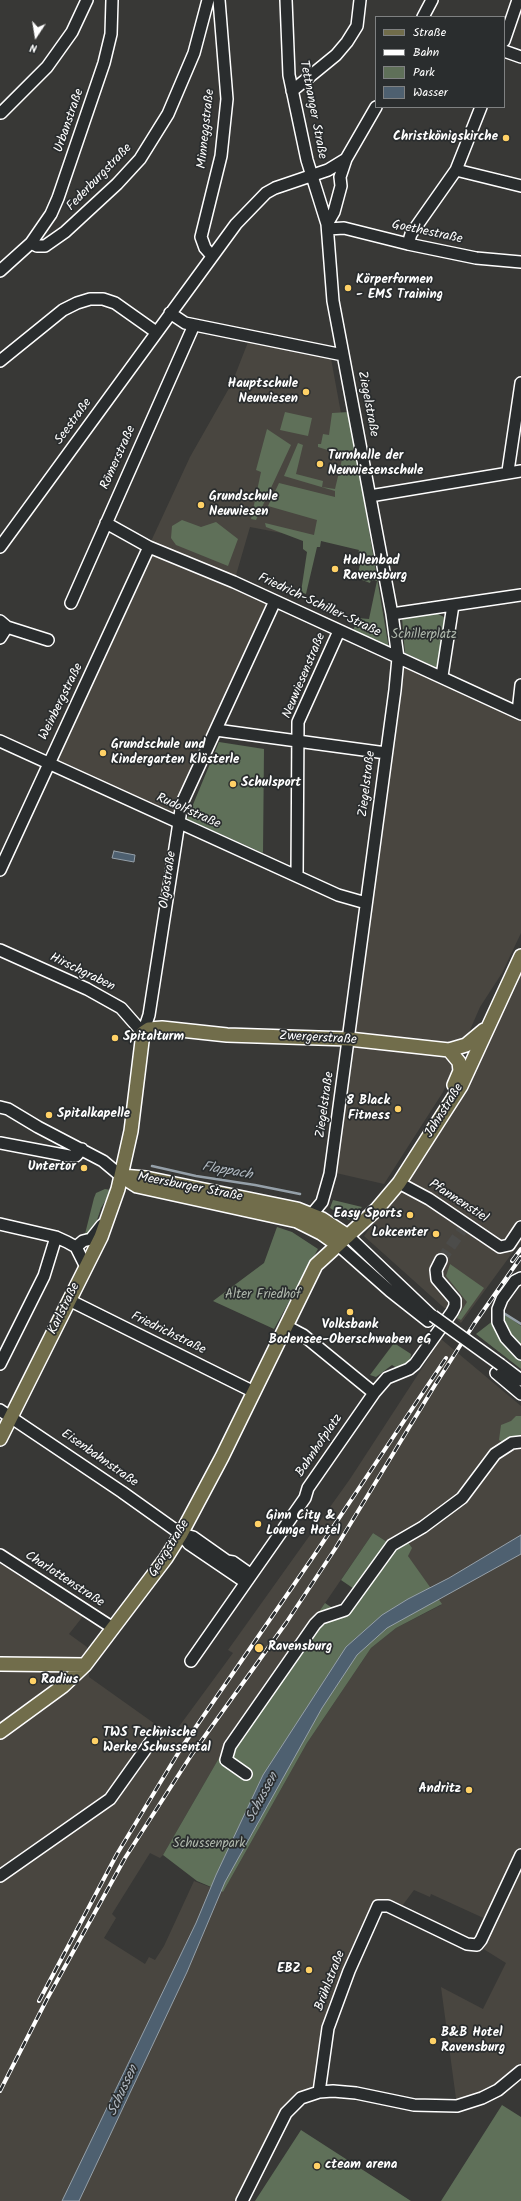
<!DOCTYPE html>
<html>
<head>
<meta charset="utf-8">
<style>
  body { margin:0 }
  #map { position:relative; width:521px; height:2201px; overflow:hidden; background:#383836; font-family:Kalam,sans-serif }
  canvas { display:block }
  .legend { position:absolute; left:375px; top:16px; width:130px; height:92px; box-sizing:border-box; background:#2a2d2e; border:1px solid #7f8182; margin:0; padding:5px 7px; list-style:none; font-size:12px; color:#fff }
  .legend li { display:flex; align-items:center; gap:8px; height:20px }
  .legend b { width:20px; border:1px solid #7f8182 }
  .north { position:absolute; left:16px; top:16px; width:40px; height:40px; -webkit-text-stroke:3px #2a2d2e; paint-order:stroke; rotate:192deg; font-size:11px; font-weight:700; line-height:16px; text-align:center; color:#fff }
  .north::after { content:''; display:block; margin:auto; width:14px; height:18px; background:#fff; clip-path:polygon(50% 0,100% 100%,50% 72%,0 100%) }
</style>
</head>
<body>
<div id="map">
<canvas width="521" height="2201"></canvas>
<ul class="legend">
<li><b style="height:5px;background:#716d4b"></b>Straße</li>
<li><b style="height:5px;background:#fff"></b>Bahn</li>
<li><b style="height:11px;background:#5f7059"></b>Park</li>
<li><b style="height:11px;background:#4e6070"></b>Wasser</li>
</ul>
<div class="north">N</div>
</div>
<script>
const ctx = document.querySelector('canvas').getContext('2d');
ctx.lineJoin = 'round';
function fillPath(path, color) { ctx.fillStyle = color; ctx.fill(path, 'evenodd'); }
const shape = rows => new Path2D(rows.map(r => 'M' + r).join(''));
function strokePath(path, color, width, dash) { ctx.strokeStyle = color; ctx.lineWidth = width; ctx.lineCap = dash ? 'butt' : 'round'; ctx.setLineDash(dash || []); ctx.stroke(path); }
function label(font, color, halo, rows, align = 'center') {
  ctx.font = font + ' Kalam,sans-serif'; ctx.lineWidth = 3.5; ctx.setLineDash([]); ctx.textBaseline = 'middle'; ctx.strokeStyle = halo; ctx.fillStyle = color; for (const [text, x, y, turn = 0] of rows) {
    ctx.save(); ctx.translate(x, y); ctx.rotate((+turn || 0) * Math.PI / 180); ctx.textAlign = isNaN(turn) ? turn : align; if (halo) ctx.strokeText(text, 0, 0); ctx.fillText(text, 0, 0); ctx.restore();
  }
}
fillPath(shape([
  [250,337,330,353,361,523,318,540,250,527,234,582,275,601,178,823,49,762,190,457,232,383],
  [399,659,521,714,521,933,502,973,480,1007,443,1092,384,1184,336,1173,356,1033],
  [521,971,521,1241,461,1323,364,1236,403,1182],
  [441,1339,521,1406,521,2071,457,2106,441,1987,483,2009,506,1963,477,1945,490,1921,431,1894,430,1897,414,1890,399,1910,379,1906,344,1985,319,2092,301,2098,242,2201,0,2201,0,1561,84,1615,69,1634,87,1647,89,1677,172,1736,233,1653,228,1650,350,1479],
  [373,1533,407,1555,441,1605,396,1628,371,1648,307,1743,223,1892,194,1881,164,1946,155,1960,149,1957,145,1964,104,1938,116,1918,112,1914,150,1853,160,1858,163,1855,219,1758]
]), '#494640');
fillPath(shape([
  [285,412,312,418,308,436,280,430],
  [349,412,389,649,353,632,357,618,369,619,377,581,371,580,370,583,357,578,362,555,358,554,359,550,321,541,320,547,317,547,306,594,301,592,307,552,303,549,303,541,266,527,265,523,314,535,317,520,268,506,279,483,335,497,335,491,284,476,298,443,303,445,296,474,323,481,322,487,335,489,343,455,318,447,318,444,321,444,323,434,329,435,332,413],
  [267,429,291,445,256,520,251,519,261,472,256,470],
  [182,520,201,527,216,522,238,539,228,566,176,545,171,538,172,526],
  [436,613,448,619,440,669,405,653,402,618],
  [219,742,264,749,263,853,187,819],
  [105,1189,111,1190,110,1193,101,1208,94,1229,86,1236,85,1234,94,1198,96,1193],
  [333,1200,362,1207,349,1220,330,1208],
  [277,1227,292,1232,318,1249,274,1329,213,1301,264,1263],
  [450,1264,484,1288,461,1320,457,1318,467,1302,446,1276],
  [503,1313,521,1326,521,1369,476,1334],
  [394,1343,411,1354,410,1361,397,1368,392,1365,376,1377,370,1375],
  [516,1416,521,1416,521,1437,504,1443,499,1440,501,1425,511,1421],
  [373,1533,395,1547,407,1541,412,1548,408,1556,442,1604,396,1628,371,1648,307,1743,223,1892,197,1881,163,1855,219,1758,325,1603,344,1616,347,1599,360,1593,341,1580],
  [502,2105,521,2117,521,2201,441,2201],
  [301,2130,411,2201,255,2201]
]), '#5f7059');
const water = shape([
  [114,851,135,855,134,862,112,858,114,851],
  [521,1535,521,1554,387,1628,357,1655,322,1708,225,1882,187,1972,79,2201,62,2201,196,1923,216,1875,263,1775,346,1647,382,1615,408,1599,449,1578,521,1535]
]);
fillPath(water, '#4e6070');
strokePath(water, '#95a0a9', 1);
strokePath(shape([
  [152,1166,196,1176,255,1185,300,1194],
  [502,1312,521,1324]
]), '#95a0a9', 2.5);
strokePath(shape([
  [441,1260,462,1230]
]), '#4c4c4a', 11, [11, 5.5]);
const minor = shape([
  [286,0,289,75,307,160,327,224,333,301,392,614,398,658,395,690,330,1174,322,1202,312,1214],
  [423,17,432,0],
  [504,41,518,0],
  [504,51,521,57],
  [292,91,336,55,347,42,357,26,360,0],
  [1,113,47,67,72,32,87,0],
  [456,170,521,186],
  [327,224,334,212,341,186,340,177,346,159],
  [328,229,344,228,408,244,476,258,521,262],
  [31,243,51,214,58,198,104,63,111,34,112,0],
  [408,244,411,234,456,170,481,107],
  [212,256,205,248,201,237,221,156,227,99,219,0],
  [0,271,31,243,37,246,45,246,65,232,117,184,140,159,168,114,194,53,208,0],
  [170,313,185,323,343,355],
  [0,361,63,310,77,303,90,299,103,299,115,303,156,332],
  [508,471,521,383],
  [370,496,521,471],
  [106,523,149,547,234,582,521,714],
  [0,547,236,224,266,193,275,188,328,170,346,159,376,107],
  [71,603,194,325],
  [392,614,521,595],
  [0,621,7,627,48,640],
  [0,638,7,627],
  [442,676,453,605],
  [518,712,521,685],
  [216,730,386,753],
  [0,741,338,895,366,903],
  [0,870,149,547],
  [297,876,298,722,339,631],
  [0,950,87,989,121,1008,143,1033],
  [143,1033,149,1015,182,803,275,601],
  [0,1107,8,1109,38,1127,103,1161,121,1176],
  [0,1143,69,1156,76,1156,82,1149],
  [399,1183,429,1199,500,1247,509,1245,521,1227],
  [0,1224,56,1237,67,1242,76,1247,86,1267],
  [348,1236,431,1315],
  [338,1245,390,1291,428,1321],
  [76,1247,83,1241,91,1239,102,1225],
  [521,1278,515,1281,502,1299,498,1309,498,1322,506,1338,521,1354],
  [69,1300,254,1392],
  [286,1326,303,1335,374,1393],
  [0,1364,44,1276,56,1237],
  [501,1365,521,1380],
  [496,1373,521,1394],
  [0,1410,122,1492,181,1534,189,1544,245,1582],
  [181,1534,193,1537,227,1561,233,1562,250,1574],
  [0,1555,113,1628],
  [191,1661,305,1498,308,1488,374,1393,387,1378,409,1369,415,1364,452,1312,455,1306,455,1300,437,1279,436,1270,441,1260],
  [246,1774,226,1760,230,1746,315,1624,321,1618,345,1610,392,1545,423,1527,462,1498,495,1454,512,1443,521,1442],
  [0,1876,110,1799,157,1733],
  [319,2092,328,2028,349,1971,378,1906,388,1906,467,1944,477,1945,481,1940,521,1855],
  [242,2201,286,2113,301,2098,319,2092,333,2091,356,2093,414,2105,457,2106,482,2098,498,2090,521,2071]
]);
const major = shape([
  [449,1050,459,1062,460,1071,454,1085],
  [121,1176,146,1178,297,1209,322,1219,348,1236],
  [123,1177,137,1186,297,1221,321,1233,338,1245],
  [0,1439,101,1237,118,1189,131,1131,143,1033,149,1029,162,1028,227,1035,349,1039,449,1050,466,1045,484,1030],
  [0,1664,85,1665],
  [0,1732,63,1686,85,1665,166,1558,181,1534,222,1457,316,1265,377,1209,399,1183,461,1086,521,956]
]);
strokePath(minor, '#fff', 14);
strokePath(major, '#fff', 16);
strokePath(minor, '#2a2d2e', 11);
strokePath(major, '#716d4b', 13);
const rail = shape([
  [512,1261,521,1249],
  [39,2001,117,1854,180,1750,313,1557,446,1358],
  [0,2091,47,1999,125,1858,192,1754,286,1623,335,1549,435,1385,474,1324,521,1257]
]);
strokePath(rail, '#fff', 4);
strokePath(rail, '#2a2d2e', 2.5, [8]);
const minorBridge = shape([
  [433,1316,501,1365]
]);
strokePath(minorBridge, '#fff', 14, []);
strokePath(minorBridge, '#2a2d2e', 11);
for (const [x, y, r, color] of [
  [506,138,4,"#ffd166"],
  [348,288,4,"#ffd166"],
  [306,392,4,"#ffd166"],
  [320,464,4,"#ffd166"],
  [201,505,4,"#ffd166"],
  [335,569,4,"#ffd166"],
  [103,753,4,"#ffd166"],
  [233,784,4,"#ffd166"],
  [115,1038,4,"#ffd166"],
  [398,1109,4,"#ffd166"],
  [49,1115,4,"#ffd166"],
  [84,1168,4,"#ffd166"],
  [410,1215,4,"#ffd166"],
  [436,1234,4,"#ffd166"],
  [350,1312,4,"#ffd166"],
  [258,1524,4,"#ffd166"],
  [259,1648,5,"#ffd166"],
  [33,1681,4,"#ffd166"],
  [95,1741,4,"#ffd166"],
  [469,1790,4,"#ffd166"],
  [309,1970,4,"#ffd166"],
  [433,2041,4,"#ffd166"],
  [317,2166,4,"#ffd166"]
]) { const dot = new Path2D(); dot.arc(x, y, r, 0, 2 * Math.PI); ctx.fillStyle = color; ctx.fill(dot); strokePath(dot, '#2a2d2e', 1.5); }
label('13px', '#fff', '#2a2d2e', [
  ["Tettnanger Straße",312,110,79],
  ["Urbanstraße",70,121,-71],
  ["Minneggstraße",207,129,-84],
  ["Federburgstraße",100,178,-46],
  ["Goethestraße",427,233,12],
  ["Ziegelstraße",367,404,79],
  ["Seestraße",74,422,-54],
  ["Römerstraße",119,458,-66],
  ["Friedrich-Schiller-Straße",319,606,25],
  ["Neuwiesenstraße",305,676,-67],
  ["Weinbergstraße",62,702,-64],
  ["Ziegelstraße",368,784,-83],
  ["Rudolfstraße",188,812,24],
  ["Olgastraße",169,880,-82],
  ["Hirschgraben",82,973,26],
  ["Zwergerstraße",318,1039,3],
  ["Ziegelstraße",326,1105,-82],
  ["Jahnstraße",445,1111,-58],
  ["Meersburger Straße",190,1188,11],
  ["Pfannenstiel",458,1202,33],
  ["Karlstraße",65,1309,-64],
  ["Friedrichstraße",168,1334,26],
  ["Bahnhofplatz",320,1446,-56],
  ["Eisenbahnstraße",99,1459,35],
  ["Georgstraße",170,1549,-58],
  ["Charlottenstraße",64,1580,33],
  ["Brühlstraße",331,1981,-69]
]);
label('bold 13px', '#fff', '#2a2d2e', [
  ["Christkönigskirche",498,138,"right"],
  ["Körperformen",356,281],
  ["- EMS Training",356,296],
  ["Hauptschule",298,385,"right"],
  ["Neuwiesen",298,400,"right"],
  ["Turnhalle der",328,457],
  ["Neuwiesenschule",328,472],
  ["Grundschule",209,498],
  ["Neuwiesen",209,513],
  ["Hallenbad",343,562],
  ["Ravensburg",343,577],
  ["Grundschule und",111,746],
  ["Kindergarten Klösterle",111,761],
  ["Schulsport",241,784],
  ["Spitalturm",123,1038],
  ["8 Black",390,1102,"right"],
  ["Fitness",390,1117,"right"],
  ["Spitalkapelle",57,1115],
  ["Untertor",76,1168,"right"],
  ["Easy Sports",402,1215,"right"],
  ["Lokcenter",428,1234,"right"],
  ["Volksbank",350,1326,"center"],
  ["Bodensee-Oberschwaben eG",350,1341,"center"],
  ["Ginn City &",266,1517],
  ["Lounge Hotel",266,1532],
  ["Ravensburg",268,1648],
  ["Radius",41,1681],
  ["TWS Technische",103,1734],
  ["Werke Schussental",103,1749],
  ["Andritz",461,1790,"right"],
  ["EBZ",301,1970,"right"],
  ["B&B Hotel",441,2034],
  ["Ravensburg",441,2049],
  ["cteam arena",325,2166]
], 'left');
label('13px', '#afb8ac', '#2a2d2e', [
  ["Schillerplatz",424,636],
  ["Alter Friedhof",263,1296],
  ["Schussenpark",209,1845]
]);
label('italic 14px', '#afb7bf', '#2a2d2e', [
  ["Flappach",227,1172,10],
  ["Schussen",263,1798,-62],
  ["Schussen",124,2091,-65]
]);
</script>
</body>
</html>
